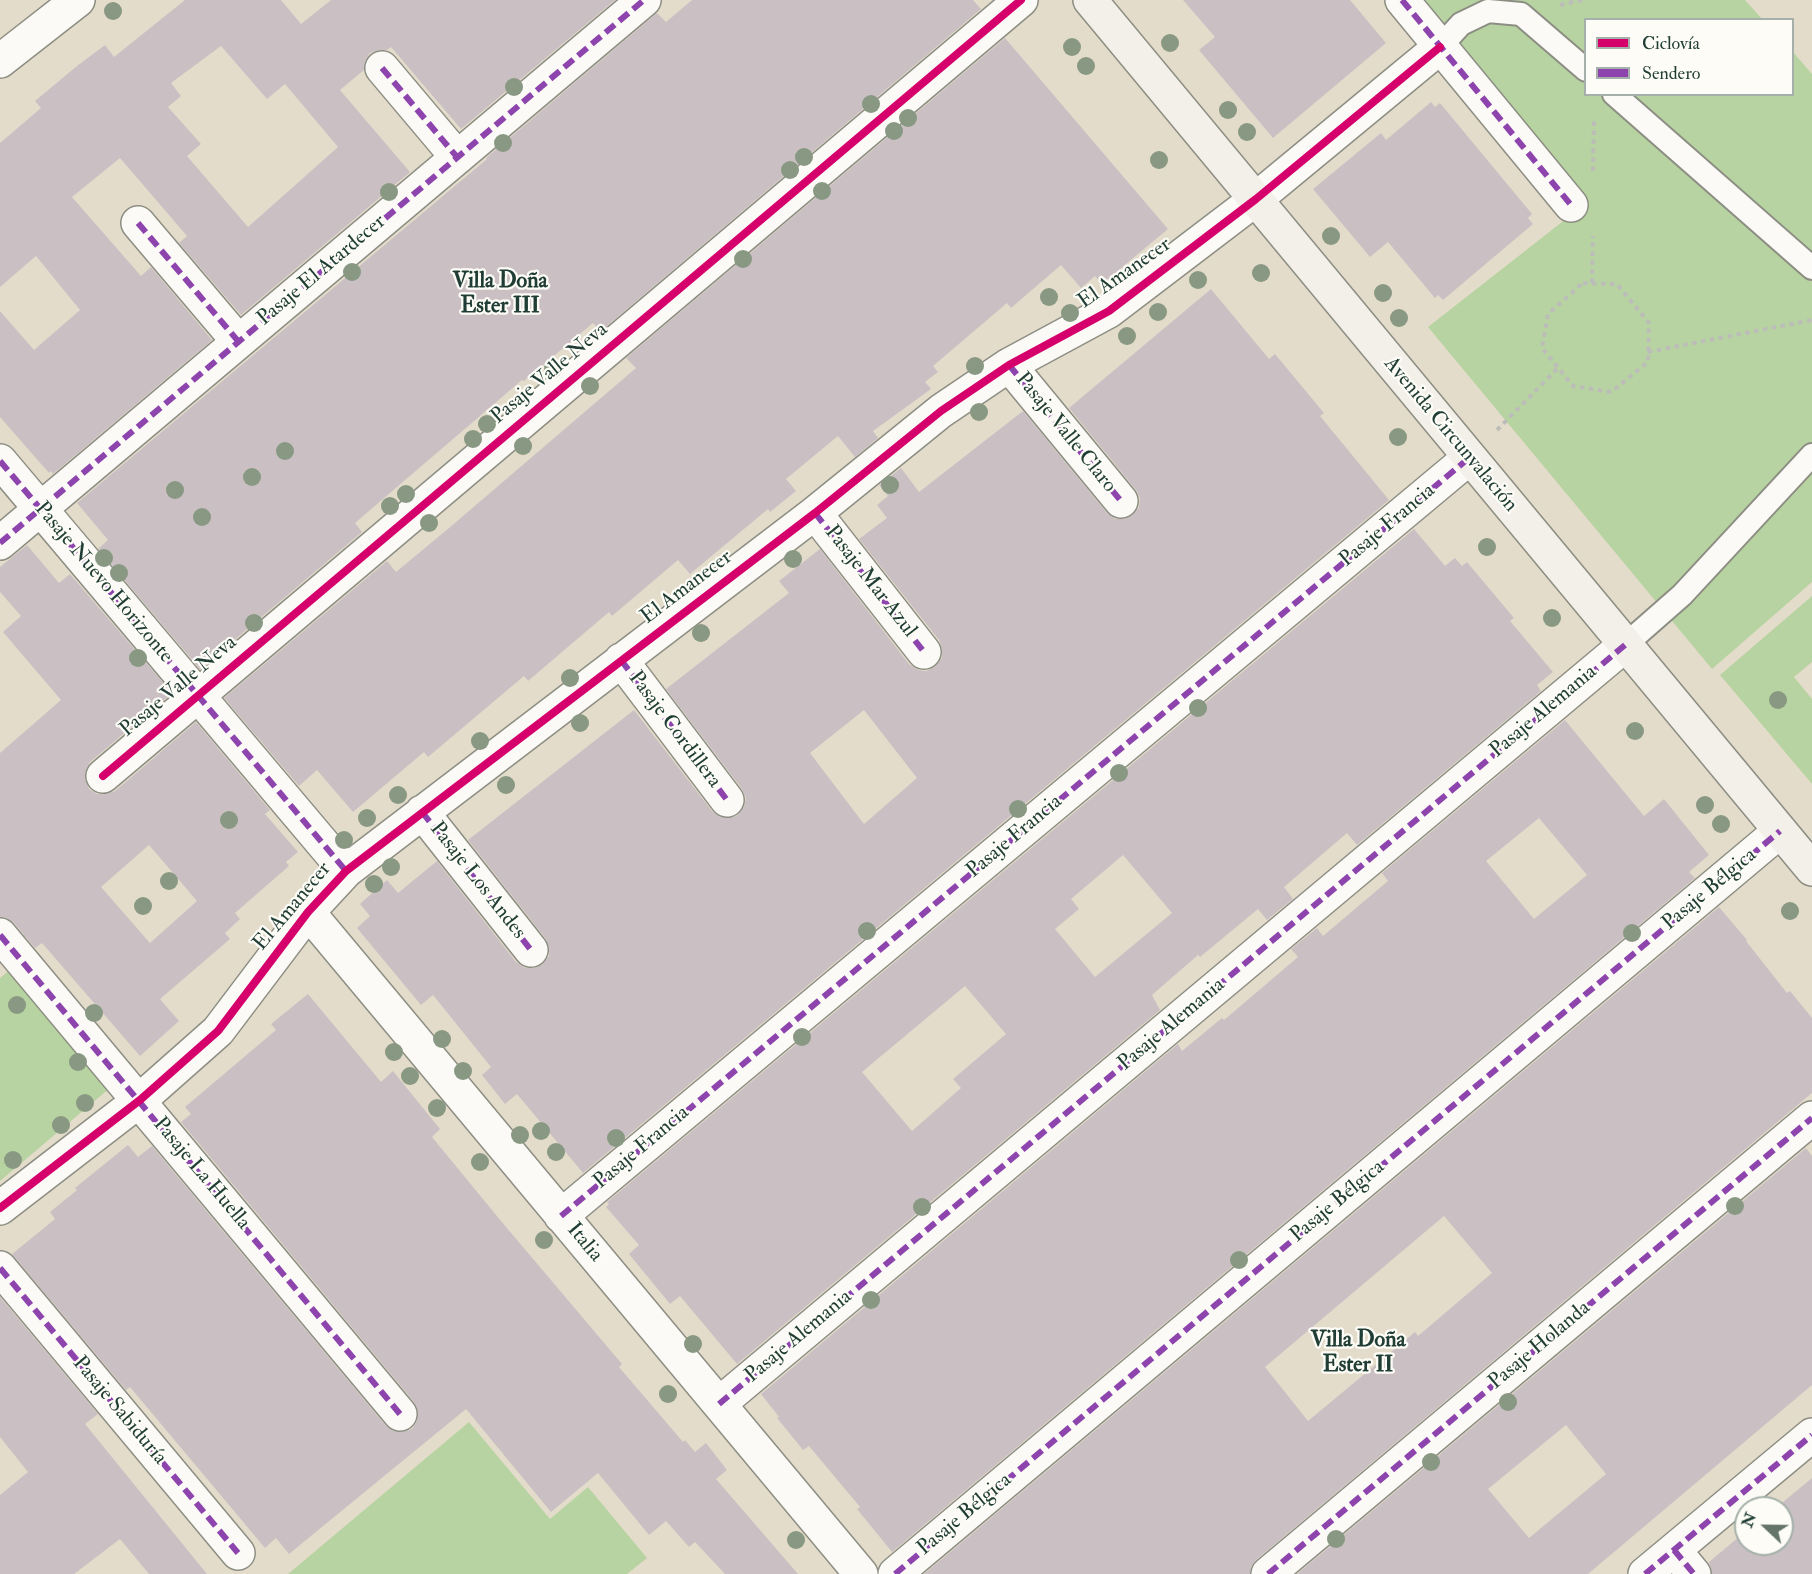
<!DOCTYPE html>
<html>
<head>
<meta charset="utf-8">
<style>
  body { margin:0 }
  #map { position:relative; width:1812px; height:1574px; overflow:hidden; background:#e4dcca; font-family:"IM FELL Double Pica",serif }
  canvas { display:block }
  .legend { position:absolute; left:1584px; top:18px; width:210px; height:78px; box-sizing:border-box; background:#fdfcf7; border:2px solid #a4b0a9; margin:0; padding:8px 10px; list-style:none; font-size:18px; color:#1f3d34 }
  .legend li { display:flex; align-items:center; gap:12px; height:30px }
  .legend b { width:30px; border:2px solid #a4b0a9 }
  .north { position:absolute; left:1734px; top:1496px; width:60px; height:60px; box-sizing:border-box; background:#fdfcf7; border:2px solid #a4b0a9; border-radius:50%; rotate:292deg; font-size:16px; font-weight:700; line-height:24px; text-align:center; color:#1f3d34 }
  .north::after { content:''; display:block; margin:auto; width:21px; height:27px; background:#647568; clip-path:polygon(50% 0,100% 100%,50% 72%,0 100%) }
</style>
</head>
<body>
<div id="map">
<canvas width="1812" height="1574"></canvas>
<ul class="legend">
<li><b style="height:8px;background:#d6006c"></b>Ciclovía</li>
<li><b style="height:8px;background:#8e44ad"></b>Sendero</li>
</ul>
<div class="north">N</div>
</div>
<script>
const ctx = document.querySelector('canvas').getContext('2d');
ctx.lineJoin = 'round';
function fillPath(path, color) { ctx.fillStyle = color; ctx.fill(path, 'evenodd'); }
const shape = rows => new Path2D(rows.map(r => 'M' + r).join(''));
function strokePath(path, color, width, dash) { ctx.strokeStyle = color; ctx.lineWidth = width; ctx.lineCap = dash ? 'butt' : 'round'; ctx.setLineDash(dash || []); ctx.stroke(path); }
function label(font, color, halo, rows, align = 'center') {
  ctx.font = font + ' "IM FELL Double Pica",serif'; ctx.lineWidth = 4.5; ctx.setLineDash([]); ctx.textBaseline = 'middle'; ctx.strokeStyle = halo; ctx.fillStyle = color; for (const [text, x, y, turn = 0] of rows) {
    ctx.save(); ctx.translate(x, y); ctx.rotate((+turn || 0) * Math.PI / 180); ctx.textAlign = isNaN(turn) ? turn : align; if (halo) ctx.strokeText(text, 0, 0); ctx.fillText(text, 0, 0); ctx.restore();
  }
}
fillPath(shape([
  [1419,0,1745,0,1762,19,1586,20,1586,94,1792,94,1793,52,1812,74,1812,582,1712,669,1428,327,1585,204],
  [1812,596,1812,662,1794,677,1812,699,1812,784,1720,675],
  [11,969,110,1088,0,1181,0,978],
  [469,1422,550,1519,588,1487,647,1558,627,1574,288,1574]
]), '#b7d3a1');
fillPath(shape([
  [185,0,281,0,301,24,331,0,615,0,461,129,391,47,387,50,378,50,370,53,365,61,364,70,340,90,410,172,241,315,179,243,187,236,120,158,72,197,141,276,151,267,212,340,53,474,51,471,49,473,0,417,0,311,34,350,80,310,36,256,0,287,0,143,41,108,35,101,77,66,105,45,114,57],
  [221,46,267,99,285,84,338,147,248,227,187,156,201,144,168,107,181,96,171,83],
  [692,0,973,0,981,9,601,331,593,323,524,381,522,380,355,523,362,532,200,669,98,549,108,540,77,503,487,159,486,158,657,13,666,22],
  [1183,0,1350,0,1386,43,1273,138,1199,50,1215,37],
  [1005,38,1168,229,1102,284,1095,276,1081,288,1061,265,1011,308,1007,303,933,366,938,372,925,382,931,389,873,431,878,438,855,457,838,436,786,479,796,491,770,512,768,509,690,574,678,560,612,616,609,612,528,681,524,676,428,757,424,752,353,812,317,770,299,786,224,698,387,561,396,572,449,528,636,368,626,358],
  [1431,102,1435,107,1440,103,1532,214,1528,218,1533,224,1443,300,1438,295,1435,298,1388,242,1370,257,1313,189,1381,133,1386,140],
  [1211,289,1269,359,1275,354,1324,413,1320,416,1389,500,583,1173,517,1094,505,1104,482,1075,491,1067,433,995,421,1005,357,928,370,916,360,904,387,880,398,893,437,861,516,962,525,968,534,968,542,965,549,956,549,947,546,939,468,840,634,710,712,811,720,817,730,818,738,815,744,807,746,798,742,789,666,689,789,593,779,581,820,549,909,664,918,670,926,671,935,667,942,658,942,649,939,640,859,539,887,518,877,505,888,496,879,485,901,468,919,492,1023,411,1107,513,1115,519,1125,519,1132,516,1139,507,1140,498,1136,490,1069,408],
  [864,710,917,778,864,824,810,753],
  [1414,529,1445,566,1455,558,1462,566,1467,562,1514,618,1510,621,1553,672,1537,685,1541,691,1357,845,1347,833,1284,887,1293,899,1267,920,1258,909,1200,957,1198,955,1152,995,1160,1010,737,1364,680,1296,670,1304,629,1254,639,1245,606,1207,609,1204,607,1202],
  [1123,855,1172,913,1095,977,1055,929,1079,909,1071,899],
  [965,986,1006,1034,953,1079,961,1088,912,1131,862,1072],
  [27,545,59,583,70,574,172,693,90,762,86,769,85,779,89,789,97,794,107,794,115,791,196,722,270,810,265,814,298,852,286,862,289,866,235,913,240,919,225,933,230,939,160,999,179,1021,140,1056,42,943,35,948,14,923,7,918,0,917,0,753,61,700,3,632,21,616,0,592,0,567],
  [149,845,197,901,150,943,101,887],
  [1565,720,1644,816,1664,799,1709,855,1689,872,1695,878,892,1552,857,1509,860,1507,809,1446,803,1450,777,1418,779,1417,761,1394,1178,1044,1182,1051,1222,1018,1224,1020,1298,957,1291,949,1317,928,1323,936,1388,881,1382,873],
  [1539,818,1587,875,1534,919,1486,861],
  [1719,907,1747,940,1746,941,1787,993,1790,991,1812,1018,1812,1093,1256,1560,1251,1567,1250,1574,924,1574],
  [1444,1216,1492,1273,1418,1336,1415,1332,1308,1421,1265,1367],
  [308,994,381,1082,393,1071,440,1129,432,1137,501,1221,622,1364,619,1367,683,1442,685,1440,695,1452,706,1443,727,1470,716,1479,798,1574,725,1574,695,1542,689,1547,666,1521,649,1535,598,1473,551,1512,466,1409,289,1554,276,1538,265,1548,130,1387,126,1390,12,1254,55,1219,50,1212,77,1190,75,1188,128,1145,138,1157,152,1146,386,1426,393,1431,403,1432,412,1429,417,1421,418,1411,414,1402,181,1122,191,1114,185,1107,276,1030,271,1024],
  [1806,1148,1812,1156,1812,1385,1588,1574,1297,1574],
  [1566,1425,1606,1474,1529,1538,1488,1489],
  [0,1297,98,1414,85,1424,207,1574,149,1574,120,1539,74,1574,0,1574,0,1495,28,1472,0,1437],
  [1812,1478,1812,1574,1712,1574,1709,1562,1746,1531,1746,1544,1782,1544,1782,1508,1773,1508,1776,1505,1777,1507]
]), '#cac0c4');
const lane = shape([
  [1440,47,1461,24,1488,11,1521,14,1586,70],
  [1614,94,1812,268],
  [1625,645,1682,595,1812,455]
]);
const street = shape([
  [1402,0,1571,205],
  [0,61,78,0],
  [382,68,457,157],
  [138,223,238,341],
  [1009,365,1121,501],
  [0,461,346,871],
  [815,513,924,652],
  [0,543,644,0],
  [621,660,727,800],
  [103,776,1021,0],
  [422,812,531,950],
  [308,912,861,1574],
  [0,935,400,1414],
  [0,1208,140,1100,218,1031,308,912,346,871,815,513,941,411,1009,365,1109,311,1256,199,1440,47],
  [561,1216,1469,458],
  [0,1268,238,1553],
  [719,1404,1625,645],
  [1674,1550,1694,1574],
  [895,1574,1780,831],
  [1268,1574,1812,1118],
  [1645,1574,1812,1435]
]);
const secondary = shape([
  [1090,0,1812,869]
]);
strokePath(lane, '#8d8e83', 26);
strokePath(street, '#8d8e83', 36);
strokePath(secondary, '#8d8e83', 36);
strokePath(shape([
  [1560,5,1582,0],
  [1593,171,1594,119],
  [1583,283,1617,284,1649,323,1648,362,1611,392,1573,386,1542,348,1548,314,1583,283],
  [1592,283,1593,236],
  [1648,352,1812,320],
  [1497,430,1558,368]
]), '#bcbdb9', 4, [4.5, 4.5]);
strokePath(lane, '#fbfaf7', 22);
strokePath(street, '#fbfaf7', 33);
strokePath(secondary, '#f3f0e9', 33);
strokePath(shape([
  [1402,0,1571,205],
  [382,68,457,157],
  [138,223,238,341],
  [1009,365,1121,501],
  [0,461,346,871],
  [815,513,924,652],
  [0,543,644,0],
  [621,660,727,800],
  [422,812,531,950],
  [0,935,400,1414],
  [561,1216,1469,458],
  [0,1268,238,1553],
  [719,1404,1625,645],
  [1674,1550,1694,1574],
  [895,1574,1780,831],
  [1268,1574,1812,1118],
  [1645,1574,1812,1435]
]), '#8e44ad', 6, [12, 6]);
strokePath(shape([
  [103,776,1021,0],
  [0,1208,140,1100,218,1031,308,912,346,871,815,513,941,411,1009,365,1109,311,1256,199,1440,47]
]), '#d6006c', 8);
ctx.fillStyle = '#889882';
for (const [x, y] of [
  [113,11],
  [1170,43],
  [1072,47],
  [1086,66],
  [514,87],
  [871,104],
  [1228,110],
  [908,118],
  [894,131],
  [1247,132],
  [503,143],
  [804,157],
  [1159,160],
  [790,170],
  [822,191],
  [389,192],
  [1331,236],
  [743,259],
  [352,272],
  [1261,273],
  [1198,280],
  [1383,293],
  [1049,297],
  [1158,312],
  [1070,313],
  [1399,318],
  [1127,336],
  [975,366],
  [553,369],
  [590,386],
  [979,412],
  [487,424],
  [1398,437],
  [473,439],
  [523,446],
  [285,451],
  [252,477],
  [890,485],
  [175,490],
  [406,494],
  [390,506],
  [202,517],
  [429,523],
  [1487,547],
  [104,558],
  [793,559],
  [119,573],
  [1552,618],
  [254,623],
  [701,633],
  [138,658],
  [570,678],
  [1778,700],
  [1198,708],
  [580,723],
  [1635,731],
  [480,741],
  [1119,773],
  [506,785],
  [398,795],
  [1705,805],
  [1018,809],
  [367,818],
  [229,820],
  [1721,824],
  [344,840],
  [391,867],
  [169,881],
  [374,884],
  [143,906],
  [1790,911],
  [867,931],
  [1632,933],
  [17,1005],
  [94,1013],
  [802,1037],
  [442,1039],
  [394,1052],
  [78,1062],
  [463,1071],
  [410,1076],
  [85,1103],
  [437,1108],
  [61,1125],
  [541,1131],
  [520,1135],
  [616,1138],
  [556,1152],
  [13,1160],
  [480,1162],
  [1735,1206],
  [922,1207],
  [544,1240],
  [1239,1260],
  [871,1300],
  [693,1344],
  [668,1394],
  [1508,1402],
  [1431,1462],
  [1336,1539],
  [796,1540]
]) { ctx.beginPath(); ctx.arc(x, y, 9, 0, 2 * Math.PI); ctx.fill(); }
label('21px', '#1f3d34', '#fdfcf7', [
  ["Pasaje El Atardecer",322,271,-40],
  ["El Amanecer",1125,274,-35],
  ["Pasaje Valle Neva",550,374,-40],
  ["Pasaje Valle Claro",1065,433,51],
  ["Avenida Circunvalación",1450,435,50],
  ["Pasaje Francia",1388,526,-40],
  ["Pasaje Mar Azul",870,582,52],
  ["Pasaje Nuevo Horizonte",103,583,50],
  ["El Amanecer",687,588,-37],
  ["Pasaje Valle Neva",179,687,-40],
  ["Pasaje Alemania",1544,712,-40],
  ["Pasaje Cordillera",674,730,53],
  ["Pasaje Francia",1015,837,-40],
  ["Pasaje Los Andes",477,881,52],
  ["Pasaje Bélgica",1710,890,-40],
  ["El Amanecer",293,907,-50],
  ["Pasaje Alemania",1172,1025,-40],
  ["Pasaje Francia",642,1148,-40],
  ["Pasaje La Huella",201,1174,50],
  ["Pasaje Bélgica",1338,1202,-40],
  ["Italia",584,1243,50],
  ["Pasaje Alemania",799,1337,-40],
  ["Pasaje Holanda",1540,1346,-40],
  ["Pasaje Sabiduría",119,1411,50],
  ["Pasaje Bélgica",965,1515,-40]
]);
label('bold 22px', '#1f3d34', '#fdfcf7', [
  ["Villa Doña",500,282],
  ["Ester III",500,307],
  ["Villa Doña",1358,1341],
  ["Ester II",1358,1366]
]);
</script>
</body>
</html>
